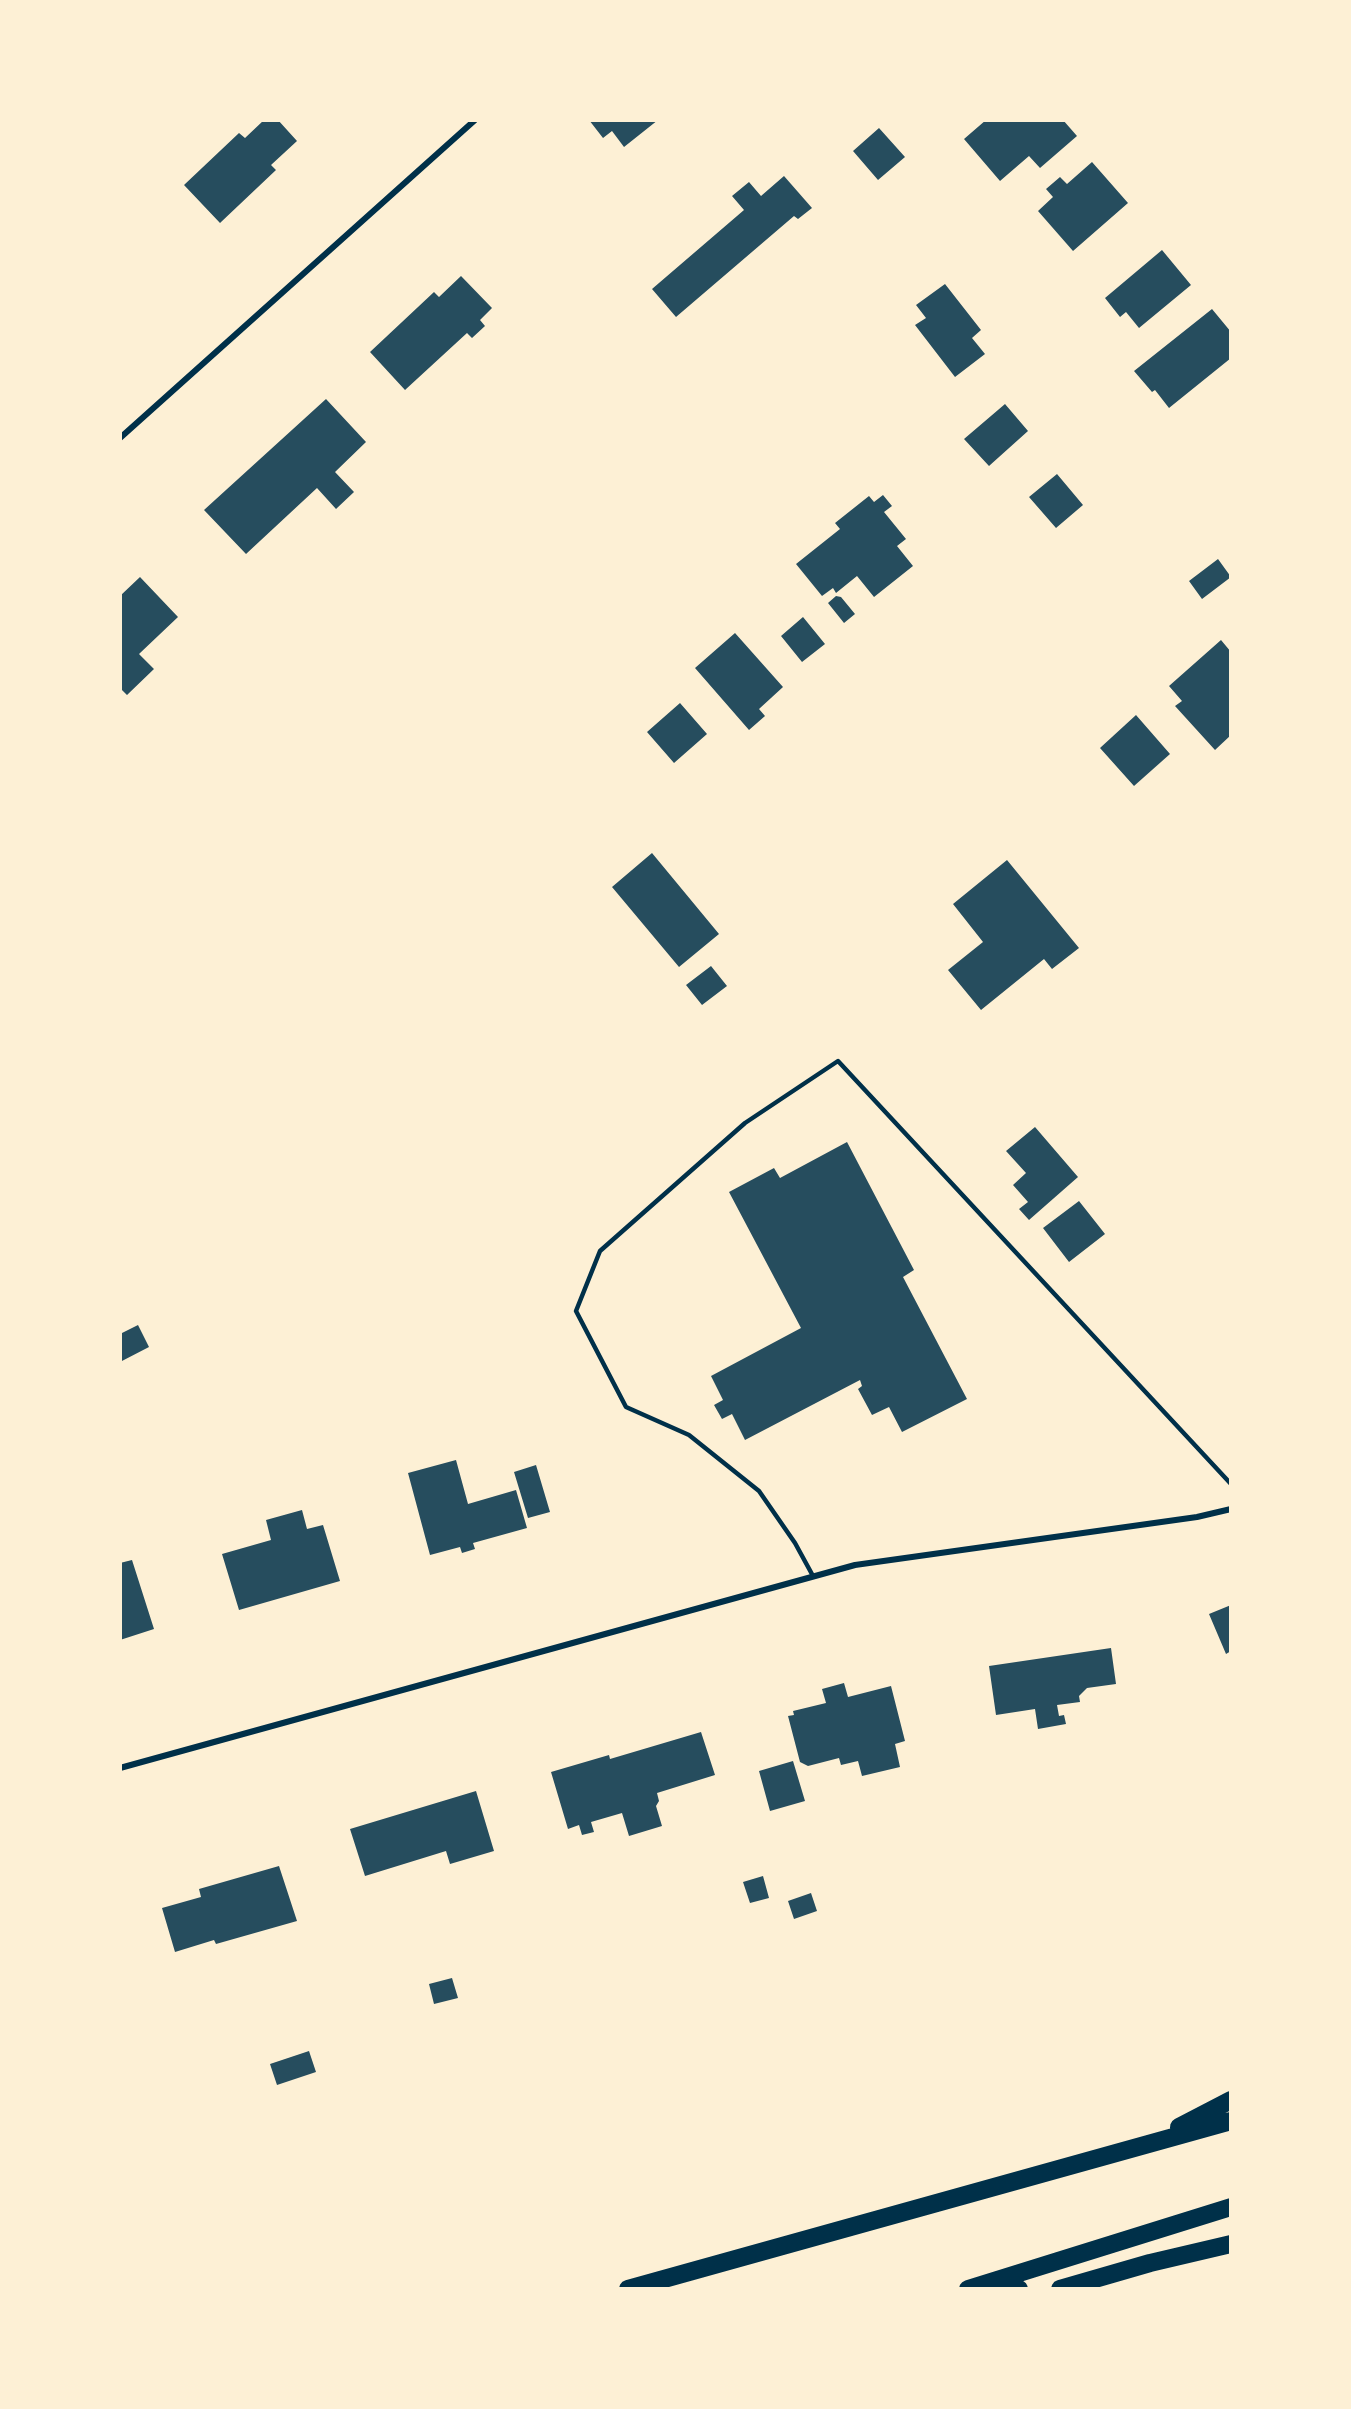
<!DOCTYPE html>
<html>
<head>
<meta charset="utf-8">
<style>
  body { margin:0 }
  #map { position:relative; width:1351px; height:2409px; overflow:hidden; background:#fdf0d5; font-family:"Nunito Sans",sans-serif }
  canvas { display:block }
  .frame { position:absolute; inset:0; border:122px solid #fdf0d5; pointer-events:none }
</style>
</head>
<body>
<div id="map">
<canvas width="1351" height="2409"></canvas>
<div class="frame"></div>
</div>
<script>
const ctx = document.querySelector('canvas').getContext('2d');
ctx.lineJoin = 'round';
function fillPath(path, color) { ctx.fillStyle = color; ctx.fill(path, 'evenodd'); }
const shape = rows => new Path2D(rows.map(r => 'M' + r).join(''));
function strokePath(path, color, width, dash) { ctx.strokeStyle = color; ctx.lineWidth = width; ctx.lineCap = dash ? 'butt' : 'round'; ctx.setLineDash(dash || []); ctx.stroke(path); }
fillPath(shape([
  [264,120,278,120,297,141,271,165,276,170,220,223,184,185,239,133,245,138],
  [589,120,658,120,624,147,612,131,603,138],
  [986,120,1063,120,1077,136,1040,168,1029,156,1000,181,964,139],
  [879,128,905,157,878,180,853,151],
  [1092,162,1128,203,1073,251,1038,211,1053,197,1046,189,1060,177,1067,184],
  [784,176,812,208,798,219,794,216,676,317,652,289,744,210,732,196,749,182,761,196],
  [1162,250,1191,285,1139,328,1126,312,1120,317,1105,298],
  [461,276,492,308,480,320,485,326,472,338,467,333,405,390,370,352,434,292,439,297],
  [945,284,981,330,972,338,985,354,955,377,915,325,926,318,916,305],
  [1212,309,1231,332,1231,358,1169,408,1155,390,1152,392,1134,371],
  [326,399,366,442,335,472,354,492,336,509,317,488,246,554,204,510],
  [1005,404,1028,431,989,466,964,439],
  [1057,474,1083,505,1056,528,1029,497],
  [883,495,892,506,884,512,906,539,897,546,913,566,874,597,857,576,836,593,833,588,822,596,796,564,840,529,835,523,869,496,874,502],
  [1218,559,1231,577,1202,599,1189,581],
  [140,577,178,617,139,654,154,669,127,695,120,688,120,596],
  [836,596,841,597,855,614,844,623,828,603],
  [803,617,825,644,802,662,781,636],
  [735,633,783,687,759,709,765,716,749,730,695,668],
  [1221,640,1231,652,1231,735,1215,750,1175,706,1182,701,1169,686],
  [680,703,707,734,674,763,647,732],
  [1136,715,1170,754,1134,786,1100,748],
  [652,853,719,934,679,967,612,887],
  [1007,860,1079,948,1052,969,1044,959,981,1010,948,970,983,942,953,904],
  [711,966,727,986,702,1005,686,985],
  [1035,1127,1078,1177,1029,1220,1019,1209,1028,1202,1013,1185,1026,1173,1006,1151],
  [847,1142,914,1270,903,1277,967,1399,902,1432,889,1407,872,1415,858,1389,862,1386,860,1380,745,1440,732,1414,722,1419,714,1405,723,1400,711,1376,801,1328,729,1192,774,1168,780,1178],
  [1079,1201,1105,1234,1069,1262,1043,1228],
  [138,1325,149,1347,120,1362,120,1334],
  [456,1460,468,1504,516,1490,527,1528,473,1543,475,1549,462,1553,460,1547,430,1555,408,1473],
  [536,1465,550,1512,528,1518,514,1472],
  [302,1510,307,1529,323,1525,340,1581,239,1610,222,1554,271,1540,266,1520],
  [132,1560,154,1629,120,1640,120,1563],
  [1231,1605,1231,1651,1226,1654,1209,1614],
  [1111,1648,1116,1684,1087,1688,1079,1696,1080,1702,1057,1705,1059,1716,1064,1715,1066,1724,1038,1729,1035,1709,996,1715,989,1666],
  [844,1683,848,1697,891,1686,905,1741,895,1744,900,1767,862,1776,858,1761,841,1765,839,1758,808,1766,800,1762,788,1716,794,1715,793,1711,826,1703,822,1689],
  [701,1732,715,1775,657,1793,659,1801,656,1806,662,1826,629,1836,622,1813,591,1822,594,1832,582,1835,579,1825,568,1829,551,1772,609,1755,610,1759],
  [793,1761,805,1801,770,1811,759,1771],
  [476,1791,494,1851,450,1864,446,1851,365,1876,350,1829],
  [279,1866,297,1921,216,1944,214,1940,175,1952,162,1908,201,1897,199,1889],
  [763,1876,769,1898,750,1903,743,1882],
  [811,1893,817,1911,794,1919,788,1901],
  [452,1978,458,1998,434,2004,429,1984],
  [309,2051,316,2072,277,2085,270,2064]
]), '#264d5e');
strokePath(shape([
  [813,1576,795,1543,759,1491,689,1435,626,1407,576,1311,600,1251,745,1123,838,1061,1231,1484]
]), '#003049', 4.5);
strokePath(shape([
  [120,438,475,120],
  [120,1768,855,1565,1197,1517,1231,1509]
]), '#003049', 6);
strokePath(shape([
  [1179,2127,1231,2100],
  [989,2286,1019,2289],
  [628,2289,1231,2121],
  [968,2289,1231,2207],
  [1060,2289,1150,2263,1231,2244]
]), '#003049', 18);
</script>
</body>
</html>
